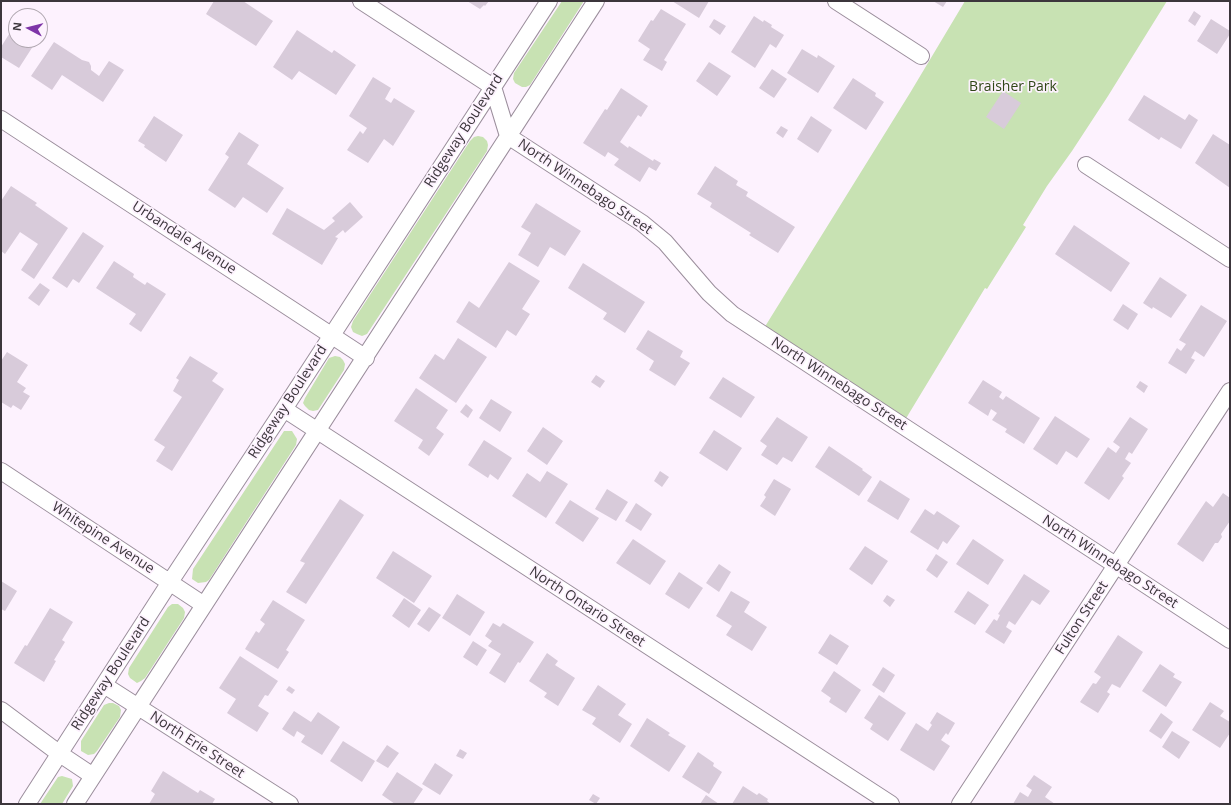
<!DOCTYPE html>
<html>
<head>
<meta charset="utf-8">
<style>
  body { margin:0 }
  #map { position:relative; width:1231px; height:805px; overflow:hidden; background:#fdf2fe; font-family:"Open Sans",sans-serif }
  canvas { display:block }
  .frame { position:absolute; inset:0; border:2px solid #3c363c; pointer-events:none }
  .north { position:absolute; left:8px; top:8px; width:40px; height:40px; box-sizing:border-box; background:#fdf2fe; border:1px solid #b0a7b0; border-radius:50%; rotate:277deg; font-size:11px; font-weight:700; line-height:16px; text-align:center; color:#3c363c }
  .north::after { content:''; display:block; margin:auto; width:14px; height:18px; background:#7e35a8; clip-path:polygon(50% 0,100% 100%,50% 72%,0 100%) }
</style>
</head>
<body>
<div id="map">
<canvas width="1231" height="805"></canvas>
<div class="frame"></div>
<div class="north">N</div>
</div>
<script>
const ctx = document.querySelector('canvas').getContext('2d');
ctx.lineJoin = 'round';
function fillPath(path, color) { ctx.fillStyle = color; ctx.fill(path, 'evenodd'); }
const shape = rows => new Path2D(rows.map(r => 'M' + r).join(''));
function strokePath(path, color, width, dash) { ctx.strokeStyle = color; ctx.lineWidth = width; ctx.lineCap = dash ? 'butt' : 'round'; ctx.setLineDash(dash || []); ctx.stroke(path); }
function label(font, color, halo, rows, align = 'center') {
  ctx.font = font + ' "Open Sans",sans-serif'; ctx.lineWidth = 3.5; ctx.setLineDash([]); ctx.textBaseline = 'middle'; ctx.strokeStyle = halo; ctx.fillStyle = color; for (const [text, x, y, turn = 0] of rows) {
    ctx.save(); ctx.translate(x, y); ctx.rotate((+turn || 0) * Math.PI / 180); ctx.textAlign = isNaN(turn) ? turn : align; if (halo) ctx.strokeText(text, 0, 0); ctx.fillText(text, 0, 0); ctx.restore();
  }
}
fillPath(shape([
  [562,1,584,1,530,85,526,87,522,87,515,83,513,79,514,73],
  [965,1,1167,1,1108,96,1072,151,1047,186,1023,225,1026,227,987,289,985,288,902,425,761,333,910,93],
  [478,136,483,137,487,141,488,145,487,151,367,334,362,336,357,334,353,332,351,327,353,321,470,141,474,137],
  [335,356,340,357,343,360,345,364,344,370,318,410,313,411,309,410,305,406,303,403,305,398,329,358],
  [284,431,292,431,297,439,296,445,209,580,206,582,198,583,192,579,193,569],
  [172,604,178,604,183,608,185,612,184,618,145,678,141,681,137,683,130,678,128,674,129,668,168,607],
  [109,703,113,703,119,706,121,710,120,717,97,751,94,754,88,755,81,751,81,741,104,705],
  [62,776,72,779,73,786,62,804,40,804,58,777]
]), '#c8e2b3');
fillPath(shape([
  [214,1,243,1,273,21,256,46,206,14],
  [467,1,489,1,485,6,484,5,480,9],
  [672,1,709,1,699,18],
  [933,1,947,1,943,7],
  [661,9,686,24,664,60,667,62,662,71,643,60,650,49,638,41,651,20,653,21],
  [1194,11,1201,16,1195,26,1188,21],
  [754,16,763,22,764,20,772,25,771,27,784,35,776,48,770,44,755,68,731,52],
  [714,19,726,26,720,35,709,27],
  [1211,19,1230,31,1230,34,1217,54,1197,41],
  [16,23,16,40,37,40,19,68,1,57,1,47],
  [40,25,45,28,40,35],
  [297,30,332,53,334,50,356,65,336,95,299,71,292,80,273,67],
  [54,42,82,60,89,62,91,66,91,70,99,76,109,61,124,70,103,102,62,75,52,90,31,76],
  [802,49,817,58,818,55,835,66,818,93,787,73],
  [709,62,731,76,717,96,696,81],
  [772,69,787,79,774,98,759,88],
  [373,77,391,88,385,99,391,103,394,98,415,111,393,146,384,139,368,163,347,150,360,131,363,134,367,128,349,116],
  [853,78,876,93,875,96,884,102,866,130,833,108],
  [621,88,648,106,641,117,638,115,620,142,628,148,629,146,653,161,654,159,661,163,656,171,649,167,640,182,614,165,619,159,608,152,605,157,583,143,605,109,607,110],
  [1003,91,1021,103,1004,129,986,117],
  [1144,95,1185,120,1189,114,1198,120,1181,149,1161,137,1159,140,1128,120],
  [154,116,183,135,166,162,144,147,145,145,138,141],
  [811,116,832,130,818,153,797,139],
  [781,126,788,130,783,138,776,133],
  [239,132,259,145,247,164,284,188,267,213,243,197,235,208,208,190,229,157,225,154],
  [1213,134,1230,145,1230,188,1195,163],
  [715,166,738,181,736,185,748,192,746,196,795,227,778,253,749,235,751,233,710,207,712,203,697,194],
  [11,186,37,203,35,205,68,228,34,279,21,270,38,244,20,232,5,254,1,251,1,201],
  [350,202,363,217,345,233,343,230,335,237,338,238,322,265,272,234,287,208,324,230,335,221,332,218],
  [536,203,581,231,565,256,550,247,538,267,518,255,531,233,521,227],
  [1074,225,1130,263,1111,292,1055,254],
  [83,232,104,246,79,283,73,279,67,288,52,278],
  [114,261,134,274,133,277,145,285,147,282,166,294,141,332,129,324,136,314,96,288],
  [509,262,540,281,522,309,530,314,516,336,507,330,496,348,456,322,469,301,479,308],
  [583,263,645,302,625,333,603,319,607,313,568,288],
  [1160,277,1187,295,1171,318,1153,307,1152,309,1143,303],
  [40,283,50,290,39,306,28,298],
  [1123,304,1138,314,1128,330,1113,320],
  [1201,305,1227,321,1204,357,1195,351,1191,358,1195,360,1186,374,1168,363,1177,348,1181,351,1186,344,1179,340],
  [648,330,683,351,680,357,690,363,675,386,649,370,654,361,636,349],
  [458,338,487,357,456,403,419,378,435,354,444,360],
  [7,352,28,365,17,382,26,388,23,392,30,396,21,410,13,405,11,408,1,402,1,361],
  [190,356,218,373,212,381,224,389,172,471,156,461,165,447,154,440,182,397,173,391,179,380,176,378],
  [596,375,605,381,600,388,591,382],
  [723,377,755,397,741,418,709,398],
  [983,380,1002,392,999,397,1003,400,1006,396,1040,418,1024,444,1005,432,1007,429,992,420,997,413,991,409,988,416,968,403],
  [1140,381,1148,386,1144,393,1136,387],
  [416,388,448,410,436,428,444,434,429,456,418,448,423,440,394,421],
  [491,399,512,412,500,432,479,418],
  [466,404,473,410,468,418,460,412],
  [1055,416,1090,439,1077,458,1066,451,1057,465,1033,449],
  [777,417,808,437,792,462,783,457,777,465,761,455,767,446,760,441],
  [1130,417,1148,429,1132,454,1129,452,1125,459,1131,463,1122,476,1124,478,1109,500,1084,483,1108,447,1116,453,1120,447,1113,442],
  [543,427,563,441,547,465,527,451],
  [714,430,742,448,727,471,699,453],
  [484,440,512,458,498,480,490,474,488,478,468,465],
  [829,446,863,469,862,470,872,477,859,496,815,467],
  [547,471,568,484,546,518,512,496,527,473,540,482],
  [660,471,669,477,662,487,654,481],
  [774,479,791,489,775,516,760,506,766,497,764,495],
  [880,480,910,499,898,520,867,501],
  [607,489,628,502,616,521,595,509],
  [1223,493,1230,498,1230,521,1221,534,1222,537,1218,543,1215,543,1203,562,1177,544,1206,501,1213,507],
  [340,499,364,515,306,604,286,592,305,563,300,561],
  [570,500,599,518,583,542,555,523],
  [636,503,652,514,641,531,625,521],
  [925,509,934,515,937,511,960,526,947,544,943,541,938,550,910,532],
  [633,539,666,561,650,585,616,563],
  [973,539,1004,560,988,585,956,564],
  [865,546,888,561,872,585,849,569],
  [393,551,432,576,414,603,376,578],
  [936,554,948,562,937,578,926,570],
  [719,564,731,572,719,592,706,583],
  [679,572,703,588,689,609,665,594],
  [1024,574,1050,591,1040,605,1032,600,1015,625,1009,621,1006,627,1012,631,1004,644,985,632,994,619,997,621,1000,615,998,614],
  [1,581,17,591,5,611,1,609],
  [731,591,750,602,744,612,767,627,752,651,726,635,732,626,716,616],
  [968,591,989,605,975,625,954,612],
  [457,594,485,612,470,636,442,618],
  [887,595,895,600,890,607,883,601],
  [404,598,421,610,409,628,392,616],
  [273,600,305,620,286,650,289,652,278,669,245,649,256,631,259,633,265,624,260,620],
  [429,607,441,615,429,632,417,624],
  [50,608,73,622,62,640,65,642,54,660,56,661,44,682,14,663,25,645,27,646],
  [493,623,500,627,503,623,534,642,520,663,518,662,505,683,489,673,501,654,488,646,492,641,485,636],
  [830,634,849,646,837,665,818,653],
  [1118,635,1143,652,1120,688,1112,684,1107,692,1110,694,1098,713,1080,702,1093,683,1096,684,1101,677,1094,672],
  [473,641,487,650,477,666,463,657],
  [547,653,558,661,555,665,575,678,558,706,544,697,547,693,529,681],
  [240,656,278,681,268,696,265,695,258,706,269,713,257,732,227,713,236,699,219,688],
  [1160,664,1175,674,1173,677,1182,682,1166,707,1142,691],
  [883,667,895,675,884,693,872,685],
  [834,671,861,690,846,713,829,702,831,698,821,691],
  [598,685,626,704,618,715,632,724,620,743,592,724,596,718,582,710],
  [289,686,295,690,292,694,286,690],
  [879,695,906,713,888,741,870,729,873,724,864,718],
  [1210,702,1224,711,1220,716,1230,722,1230,733,1220,748,1192,730],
  [294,711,311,722,318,712,340,727,322,755,301,742,305,736,297,731,294,737,282,729],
  [937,712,955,723,948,735,946,733,941,740,950,746,934,771,900,750,916,723,928,731,932,725,930,723],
  [1161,713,1173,722,1161,739,1149,731],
  [647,718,670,733,668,735,686,746,669,772,630,746],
  [1172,731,1190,742,1179,759,1162,747],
  [343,741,375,761,362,782,330,761],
  [387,745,399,753,388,768,376,761],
  [460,749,467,753,463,759,456,756],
  [698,752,714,763,713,766,722,772,709,794,682,777],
  [435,763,453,775,440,795,422,784],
  [163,771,198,793,200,790,215,799,212,804,149,804,155,794,151,791],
  [397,772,423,789,413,804,395,804,382,795],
  [1034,775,1052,787,1045,797,1055,804,1013,804,1020,792,1028,797,1032,790,1026,786],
  [743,786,757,795,759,793,768,799,767,801,771,804,732,804],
  [593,794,600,798,596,804,589,800],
  [706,795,719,804,700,804]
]), '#d8cbda');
const street = shape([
  [361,1,493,87,508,136,642,223,665,242,709,293,732,314,1230,640],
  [836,1,921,56],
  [1,119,366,358],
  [1086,165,1230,259],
  [284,409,891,804],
  [1,471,204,605],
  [104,685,290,804],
  [1,710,60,754,93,776],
  [27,804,170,582,284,409,549,1],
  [75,804,596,1],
  [960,804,1230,391]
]);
strokePath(street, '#9b8e9c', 18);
strokePath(street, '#fff', 16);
label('14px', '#304717', '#fdf2fe', [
  ["Braisher Park",1013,87]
]);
label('14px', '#3c363c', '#fdf2fe', [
  ["Ridgeway Boulevard",464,131,-57],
  ["North Winnebago Street",585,187,34],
  ["Urbandale Avenue",184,238,33],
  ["North Winnebago Street",839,384,33],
  ["Ridgeway Boulevard",288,402,-57],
  ["Whitepine Avenue",103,538,33],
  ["North Winnebago Street",1110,562,33],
  ["North Ontario Street",587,607,33],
  ["Fulton Street",1082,618,-57],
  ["Ridgeway Boulevard",111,674,-57],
  ["North Erie Street",197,745,33]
]);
</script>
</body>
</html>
